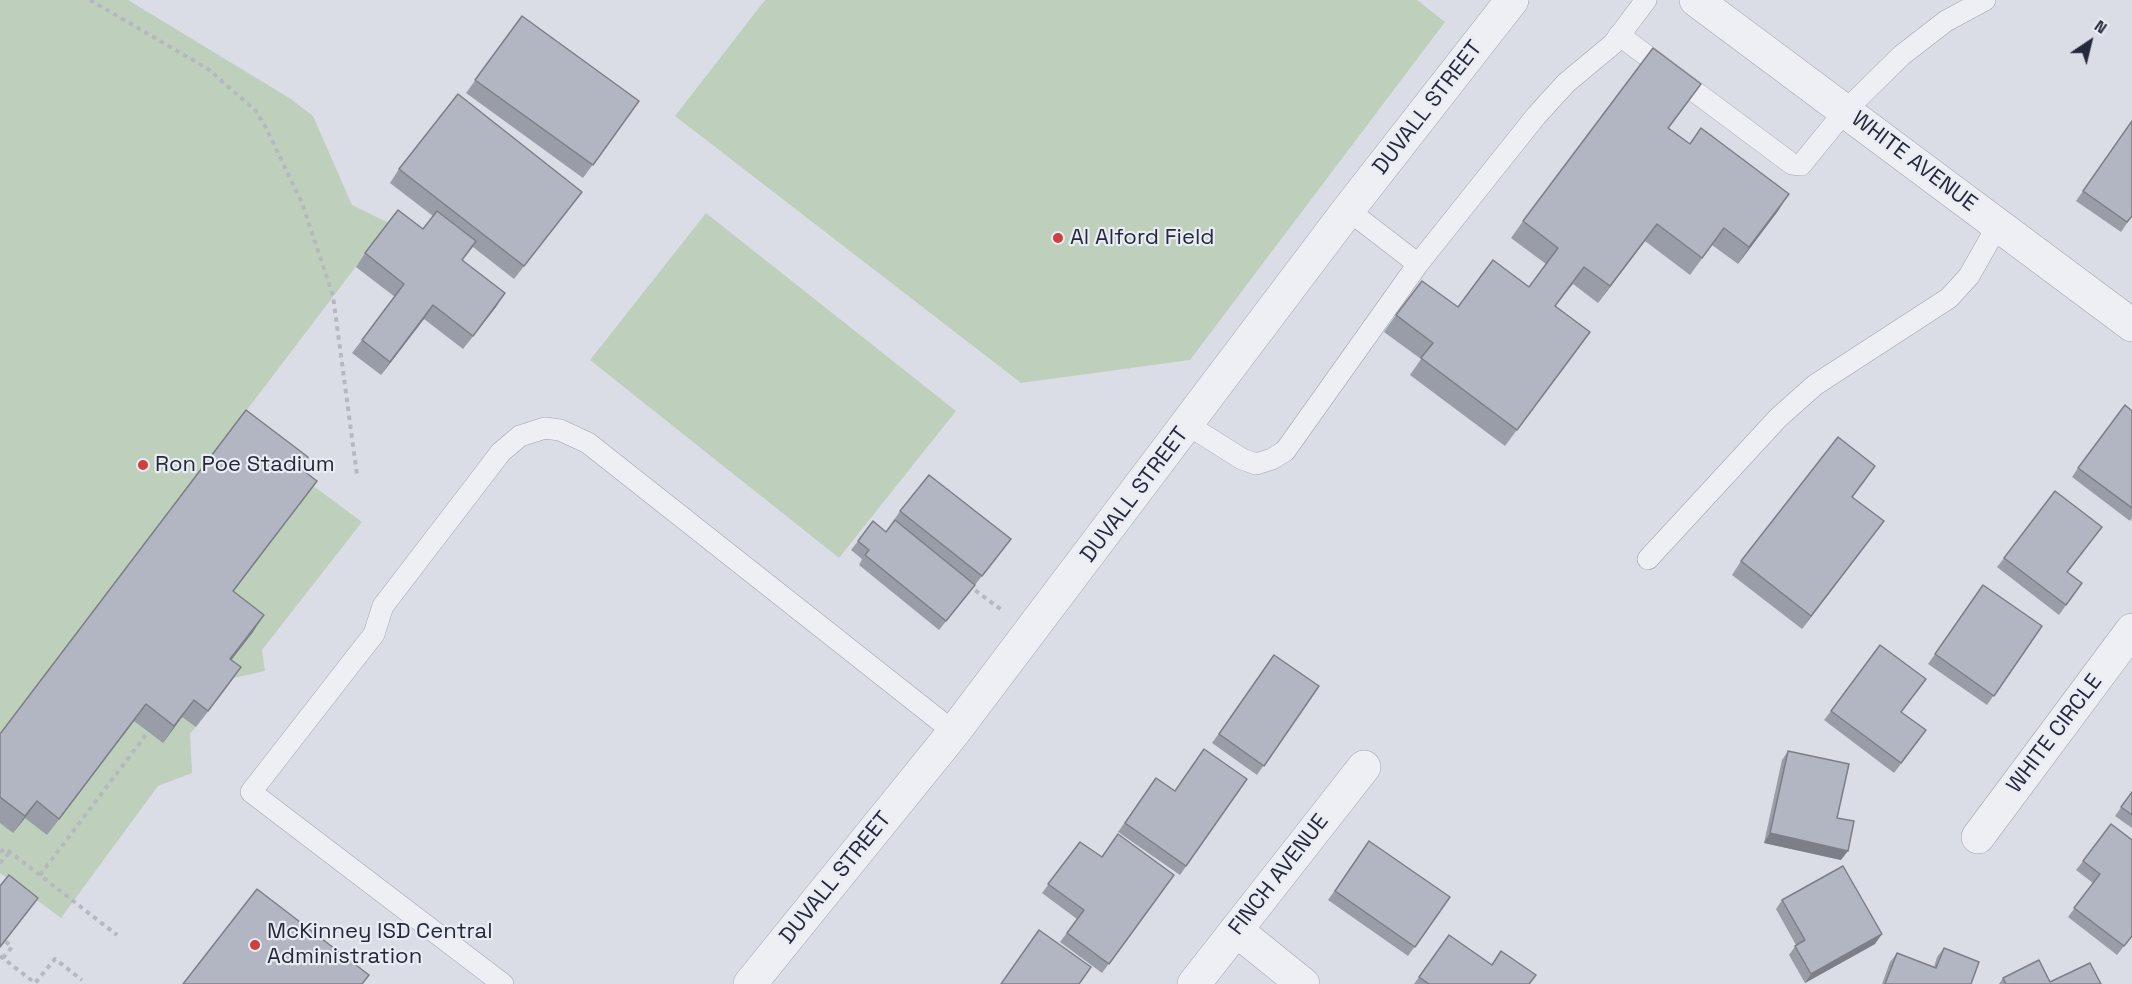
<!DOCTYPE html>
<html>
<head>
<meta charset="utf-8">
<style>
  body { margin:0 }
  #map { position:relative; width:2132px; height:984px; overflow:hidden; background:#dbdde6; font-family:"Space Grotesk",sans-serif }
  canvas { display:block }
  .north { position:absolute; left:2060px; top:12px; width:60px; height:60px; -webkit-text-stroke:4px #eaecf4; paint-order:stroke; rotate:35deg; font-size:16px; font-weight:700; line-height:24px; text-align:center; color:#25293c }
  .north::after { content:''; display:block; margin:auto; width:21px; height:27px; background:#25293c; clip-path:polygon(50% 0,100% 100%,50% 72%,0 100%) }
</style>
</head>
<body>
<div id="map">
<canvas width="2132" height="984"></canvas>
<div class="north">N</div>
</div>
<script>
const ctx = document.querySelector('canvas').getContext('2d');
ctx.lineJoin = 'round';
function fillPath(path, color) { ctx.fillStyle = color; ctx.fill(path, 'evenodd'); }
const shape = rows => new Path2D(rows.map(r => 'M' + r).join(''));
function strokePath(path, color, width, dash) { ctx.strokeStyle = color; ctx.lineWidth = width; ctx.lineCap = dash ? 'butt' : 'round'; ctx.setLineDash(dash || []); ctx.stroke(path); }
function label(font, color, halo, rows, align = 'center') {
  ctx.font = font + ' "Space Grotesk",sans-serif'; ctx.lineWidth = 4.5; ctx.setLineDash([]); ctx.textBaseline = 'middle'; ctx.strokeStyle = halo; ctx.fillStyle = color; for (const [text, x, y, turn = 0] of rows) {
    ctx.save(); ctx.translate(x, y); ctx.rotate((+turn || 0) * Math.PI / 180); ctx.textAlign = isNaN(turn) ? turn : align; if (halo) ctx.strokeText(text, 0, 0); ctx.fillText(text, 0, 0); ctx.restore();
  }
}
fillPath(shape([
  [0,0,128,0,291,99,313,116,352,205,389,223,234,427,362,522,262,650,265,671,234,678,190,734,192,773,158,786,61,918,0,873],
  [765,0,1417,0,1445,22,1190,360,1021,383,675,116],
  [706,213,956,411,839,558,590,360]
]), '#bed0bc');
const service = shape([
  [1619,35,1792,164,1801,165,1845,111,1902,55,1946,21,1985,0],
  [1418,264,1536,116,1566,83,1613,44,1646,0],
  [1188,425,1242,459,1256,464,1272,459,1285,451,1418,264,1348,210],
  [1648,559,1778,418,1815,385,1949,298,1969,276,1998,225],
  [503,984,251,792,374,634,383,606,501,452,520,436,545,428,560,430,588,443,954,732]
]);
const minor = shape([
  [1978,837,2132,630],
  [1236,930,1303,984],
  [750,984,954,732,1348,210,1512,0],
  [1194,984,1364,767]
]);
const tertiary = shape([
  [1696,0,2132,325]
]);
strokePath(service, '#a1a3b0', 22);
strokePath(minor, '#a1a3b0', 34);
strokePath(tertiary, '#a1a3b0', 34);
strokePath(shape([
  [90,0,208,69,256,111,266,128,302,203,333,296,357,475],
  [968,585,1003,611],
  [0,852,5,849,10,852,117,935],
  [0,863,10,852],
  [40,875,148,732],
  [0,956,35,983,55,959,82,980],
  [3,958,12,947,5,941]
]), '#b6b8c0', 4, [4.5, 4.5]);
strokePath(service, '#eeeff4', 21);
strokePath(minor, '#eeeff4', 33);
strokePath(tertiary, '#eeeff4', 33);
fillPath(shape([
  [522,16,639,101,583,178,466,93],
  [1689,101,1669,128,1778,211,1738,264,1712,245,1690,275,1645,241,1598,303,1573,284,1555,306,1590,332,1505,446,1410,375,1421,359,1384,332,1396,315,1458,307,1529,287,1546,264,1511,238,1523,221],
  [2132,121,2132,216,2121,232,2076,201],
  [399,169,572,205,514,279,473,247,462,260,496,307,463,349,424,319,381,375,352,353,395,297,356,267,365,253,423,229,433,216,390,183],
  [2132,411,2132,518,2130,521,2072,477,2078,468],
  [300,468,305,497,233,591,253,632,231,660,241,667,196,727,182,717,163,743,134,721,47,835,25,818,13,833,0,823,0,734],
  [1866,480,1852,497,1874,534,1802,629,1732,575,1741,561],
  [900,511,1004,548,975,585,966,578,968,594,939,630,859,565,862,559,851,550,858,541,886,532],
  [2095,536,2068,572,2082,583,2059,615,1997,567,2004,558],
  [1983,585,2042,626,1987,705,1928,664],
  [1274,655,1319,686,1257,775,1212,743],
  [1831,711,1902,712,1920,739,1894,773,1824,720],
  [1788,751,1837,818,1841,860,1764,843,1782,760],
  [1156,778,1175,791,1247,779,1180,875,1118,832],
  [2132,792,2132,828,2115,816],
  [2132,840,2132,936,2117,955,2068,917,2093,883,2076,870,2083,861],
  [1369,841,1450,897,1408,956,1328,900],
  [1080,842,1102,857,1174,875,1102,973,1060,942,1077,919,1042,893],
  [1782,900,1875,944,1805,983,1789,955,1796,945,1776,909],
  [1449,935,1492,965,1529,984,1414,984],
  [1944,948,1971,984,1882,984,1890,962,1897,953,1934,967,1937,957],
  [2003,978,2050,982,2101,984,1999,984]
]), '#999da7');
fillPath(shape([
  [1789,194,1778,211,1738,264,1749,247],
  [1657,224,1645,241,1598,303,1610,286],
  [505,293,496,307,463,349,473,336],
  [433,305,424,319,381,375,390,362],
  [1590,332,1578,349,1505,446,1517,430],
  [317,481,305,497,221,608,233,591],
  [1884,521,1874,534,1802,629,1811,616],
  [264,615,253,632,219,676,230,659],
  [241,667,229,684,196,727],
  [194,700,182,717,163,743,174,726],
  [146,704,134,721,47,835,59,819],
  [37,801,25,818,13,833,25,816],
  [1770,833,1848,851,1841,860,1764,843],
  [1882,934,1875,944,1805,983,1811,974]
]), '#7d7f88');
const building = shape([
  [522,16,639,101,593,165,475,80,522,16],
  [1653,48,1701,84,1668,128,1690,144,1701,128,1789,194,1749,247,1724,228,1702,258,1657,224,1610,286,1584,267,1555,306,1590,332,1517,430,1421,358,1433,343,1396,315,1422,281,1458,307,1493,260,1529,287,1558,248,1523,221,1653,48],
  [458,94,582,192,524,266,399,169,458,94],
  [2132,121,2132,216,2127,222,2083,191,2132,121],
  [398,210,423,229,437,211,476,241,462,260,505,293,473,336,433,305,390,362,362,340,404,284,365,253,398,210],
  [2125,405,2132,411,2132,508,2078,468,2125,405],
  [246,410,308,457,300,468,317,481,233,591,264,615,230,659,241,667,208,711,194,700,174,726,146,704,59,819,37,801,25,816,0,797,0,734,246,410],
  [1838,437,1875,466,1852,497,1884,521,1811,616,1741,561,1838,437],
  [929,475,1011,539,982,576,900,511,929,475],
  [2055,491,2102,527,2067,572,2082,583,2066,605,2004,558,2055,491],
  [895,520,975,585,946,621,865,555,869,550,858,541,873,521,886,532,895,520],
  [1983,585,2042,626,1994,696,1935,654,1983,585],
  [1880,645,1926,679,1901,712,1926,730,1901,763,1831,711,1880,645],
  [1274,655,1319,686,1264,766,1219,734,1274,655],
  [1204,749,1247,779,1186,866,1125,823,1156,778,1175,791,1204,749],
  [1788,751,1849,764,1837,818,1854,821,1848,851,1770,833,1788,751],
  [2132,792,2132,815,2121,807,2132,792],
  [2111,824,2132,840,2132,936,2124,946,2074,908,2100,874,2083,861,2111,824],
  [1118,834,1174,875,1109,964,1067,933,1084,910,1048,884,1080,842,1102,857,1118,834],
  [1369,841,1450,897,1415,947,1335,891,1369,841],
  [1843,866,1882,934,1811,974,1795,946,1805,940,1782,900,1843,866],
  [9,875,38,898,0,947,0,886,9,875],
  [257,889,369,975,362,984,183,984,257,889],
  [1039,930,1091,967,1079,984,1001,984,1039,930],
  [1449,935,1492,965,1501,951,1536,975,1529,984,1429,984,1419,977,1449,935],
  [1944,948,1979,962,1971,984,1885,984,1897,953,1936,968,1944,948],
  [2039,960,2050,982,2090,963,2101,984,2006,984,2003,978,2039,960]
]);
fillPath(building, '#b2b6c2');
strokePath(building, '#7d7f88', 1.5);
for (const [x, y, r, color] of [
  [1058,238,6,"#cd403d"],
  [143,465,6,"#cd403d"],
  [255,945,6,"#cd403d"]
]) { const dot = new Path2D(); dot.arc(x, y, r, 0, 2 * Math.PI); ctx.fillStyle = color; ctx.fill(dot); strokePath(dot, '#eaecf4', 2); }
label('22px', '#25293c', '#eaecf4', [
  ["DUVALL STREET",1428,108,-52],
  ["WHITE AVENUE",1914,162,37],
  ["DUVALL STREET",1135,495,-53],
  ["WHITE CIRCLE",2055,734,-53],
  ["FINCH AVENUE",1279,875,-52],
  ["DUVALL STREET",836,878,-51]
]);
label('22px', '#25293c', '#eaecf4', [
  ["Al Alford Field",1070,238],
  ["Ron Poe Stadium",155,465],
  ["McKinney ISD Central",267,932],
  ["Administration",267,957]
], 'left');
</script>
</body>
</html>
